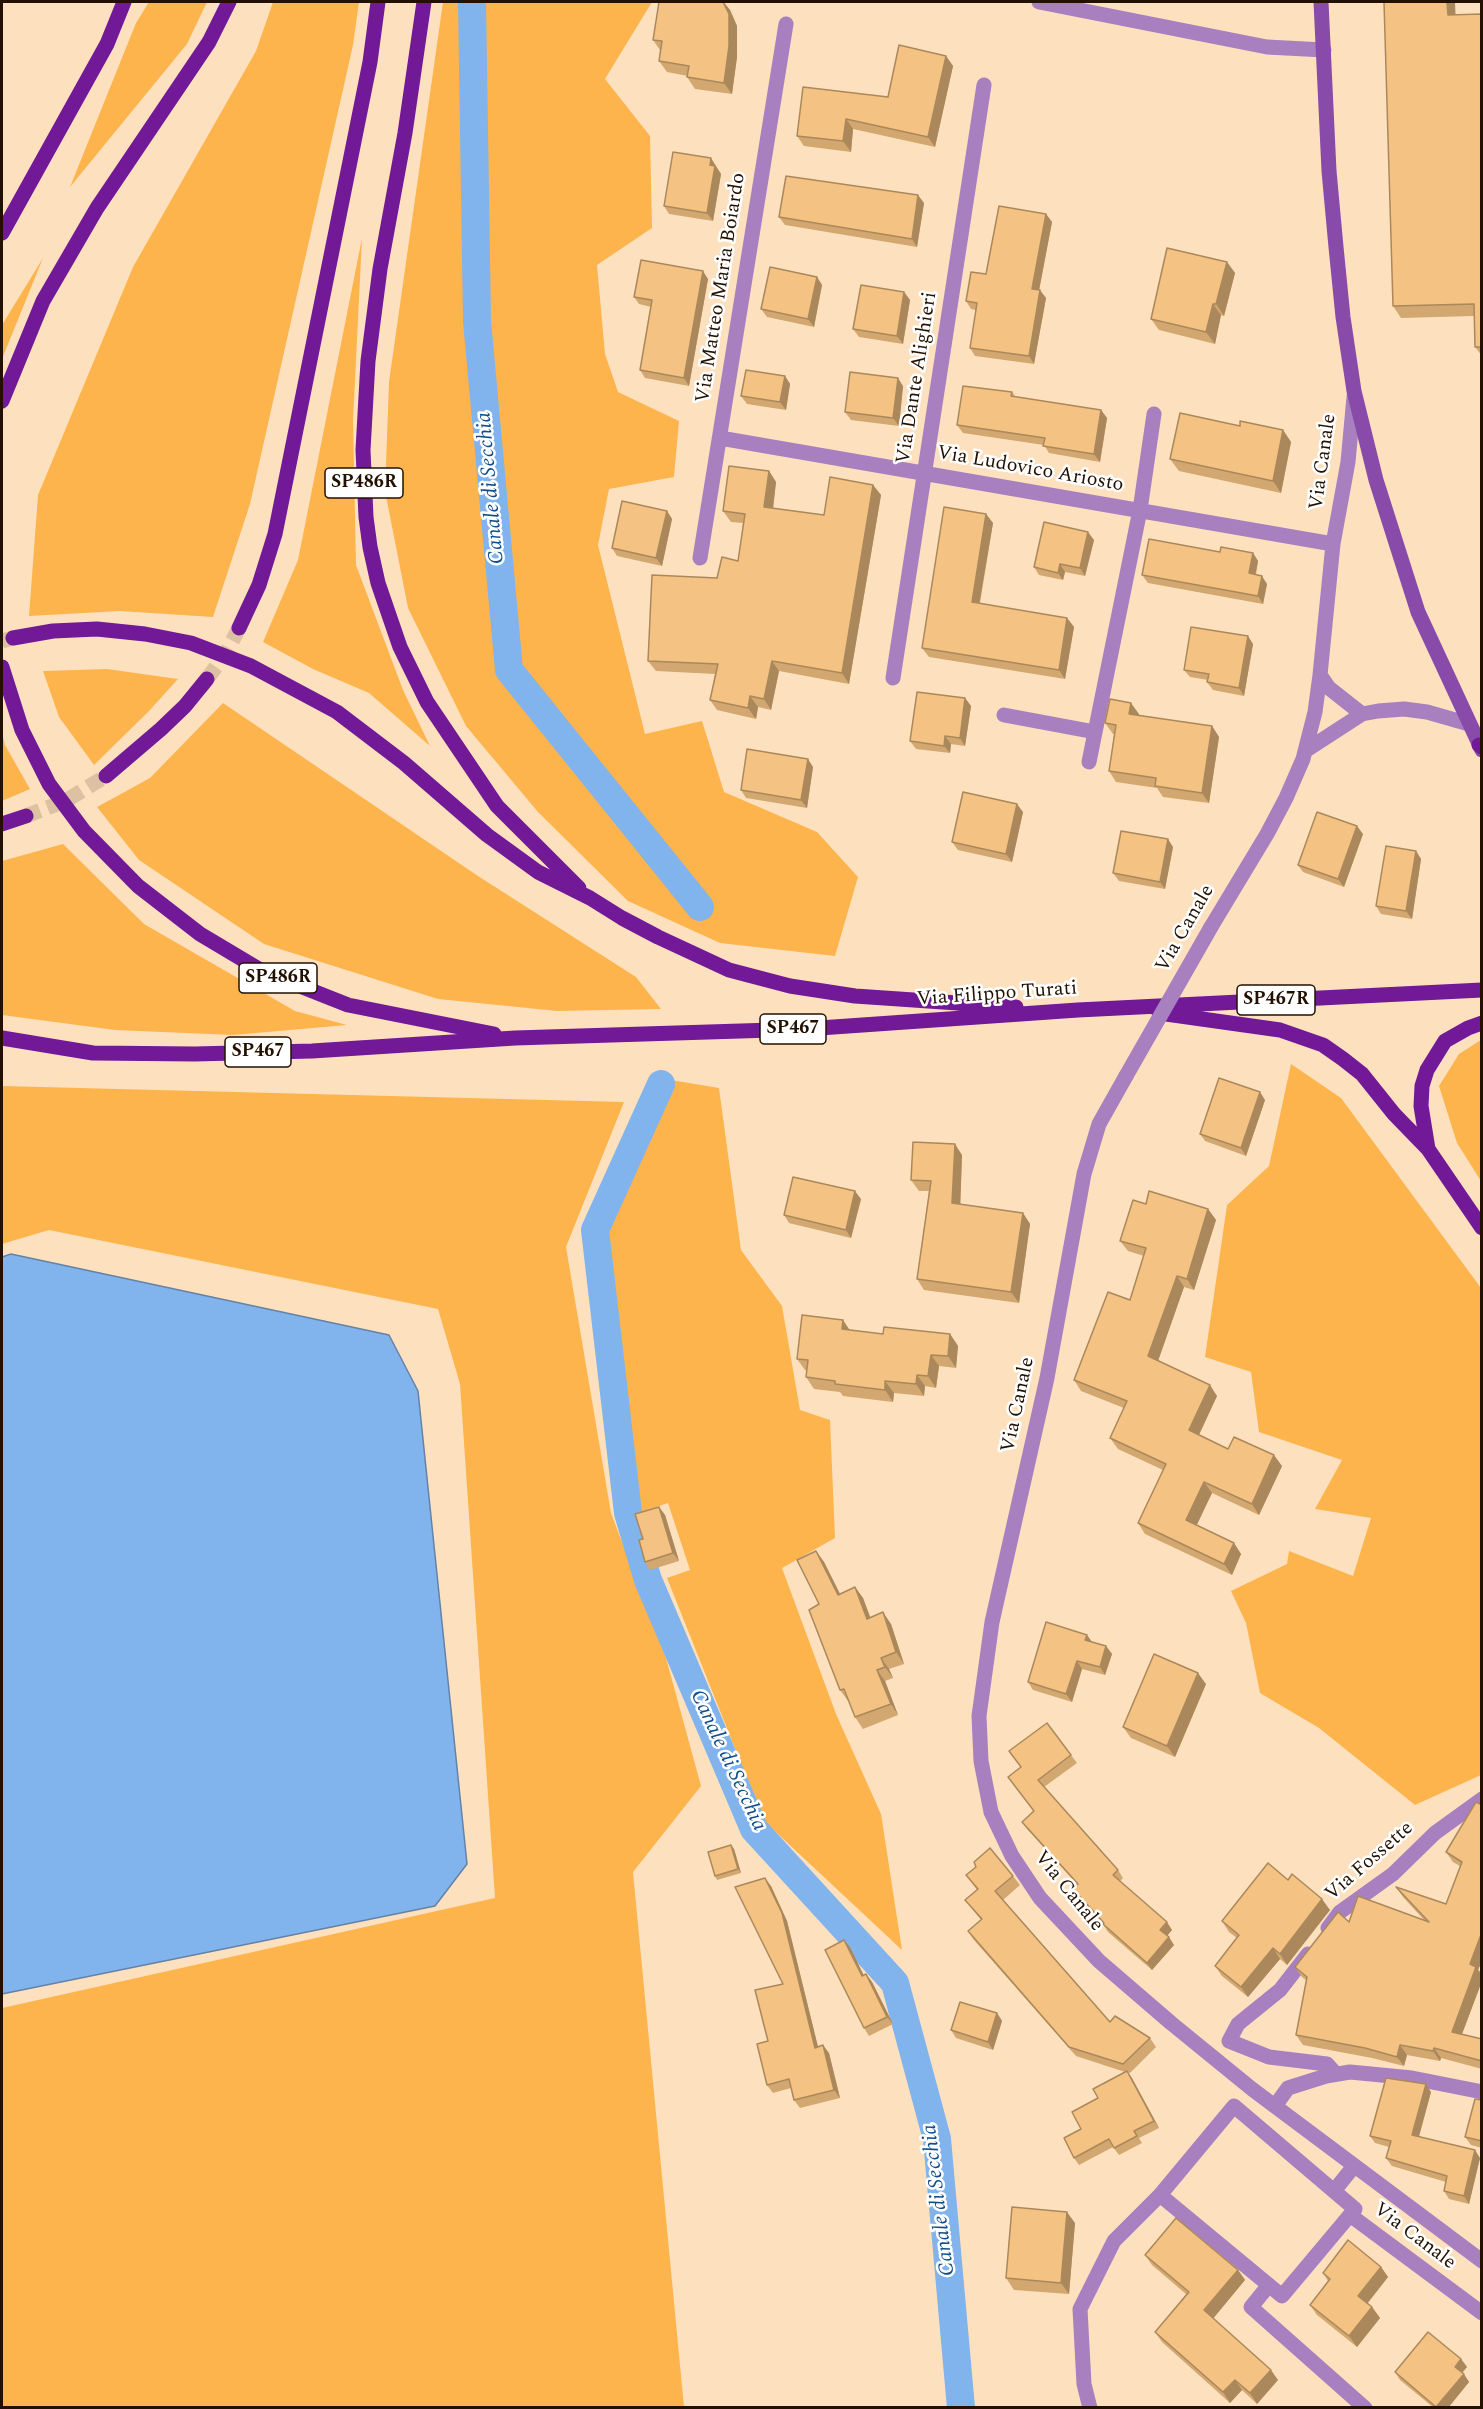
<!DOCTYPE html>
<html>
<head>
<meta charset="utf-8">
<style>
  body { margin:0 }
  #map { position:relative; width:1483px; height:2409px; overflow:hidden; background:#fde1bf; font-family:Spectral,serif }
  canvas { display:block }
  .frame { position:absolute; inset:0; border:3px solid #210; pointer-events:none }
</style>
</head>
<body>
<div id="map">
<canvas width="1483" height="2409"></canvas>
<div class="frame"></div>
</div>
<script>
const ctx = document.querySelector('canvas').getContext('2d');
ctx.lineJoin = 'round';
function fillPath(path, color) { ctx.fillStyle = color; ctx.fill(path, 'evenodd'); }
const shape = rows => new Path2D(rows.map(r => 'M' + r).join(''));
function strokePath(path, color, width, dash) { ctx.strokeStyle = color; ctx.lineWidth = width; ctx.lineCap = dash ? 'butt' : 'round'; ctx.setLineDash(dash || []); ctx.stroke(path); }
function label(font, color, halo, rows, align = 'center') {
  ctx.font = font + ' Spectral,serif'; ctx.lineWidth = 5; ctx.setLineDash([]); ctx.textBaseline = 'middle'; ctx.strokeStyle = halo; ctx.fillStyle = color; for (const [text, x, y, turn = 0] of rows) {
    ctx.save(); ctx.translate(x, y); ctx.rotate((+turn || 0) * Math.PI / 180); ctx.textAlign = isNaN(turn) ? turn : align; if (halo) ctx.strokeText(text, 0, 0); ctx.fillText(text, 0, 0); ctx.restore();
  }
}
fillPath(shape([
  [149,2,207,2,187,44,70,187,136,23],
  [273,2,359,2,353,45,250,504,213,617,120,611,29,616,38,495,133,267,256,51],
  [443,2,652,2,605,79,650,136,652,228,597,265,605,354,618,392,679,421,674,477,609,489,598,545,645,734,702,721,724,792,817,832,858,877,835,956,720,943,628,901,538,812,466,726,408,608,385,491,389,382],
  [362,238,353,421,356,565,403,690,430,746,369,693,313,669,263,642,298,560],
  [43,258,2,359,2,325],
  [107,669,178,679,149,711,94,765,59,717,43,671],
  [223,703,478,876,636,977,661,1009,557,1011,438,999,264,944,139,860,97,807,150,778],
  [2,733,5,745,30,789,2,801],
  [63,844,144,924,295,1011,347,1025,233,1035,115,1030,2,1015,2,861],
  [1481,1040,1481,1181,1457,1143,1439,1086,1459,1054],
  [1291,1064,1341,1098,1481,1288,1481,1775,1415,1805,1319,1728,1260,1693,1246,1623,1231,1591,1287,1564,1289,1551,1353,1576,1371,1518,1315,1509,1342,1460,1259,1432,1251,1372,1205,1357,1227,1205,1269,1166],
  [671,1080,719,1088,741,1250,782,1306,800,1410,830,1420,835,1538,782,1568,836,1714,881,1814,902,1950,764,1821,667,1578,690,1570,668,1503,639,1513,604,1229],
  [2,1086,624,1102,566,1247,611,1513,666,1658,701,1786,633,1872,684,2407,2,2407,2,2008,495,1898,460,1384,438,1309,49,1230,2,1244]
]), '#fdb44d');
const water = shape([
  [11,1254,389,1335,418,1391,467,1864,435,1906,2,1994,2,1257,11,1254]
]);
fillPath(water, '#81b3ed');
strokePath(water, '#6482a6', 1.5);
strokePath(shape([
  [472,2,477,321,509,670,700,907],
  [661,1084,595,1230,628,1513,648,1580,754,1829,895,1983,937,2139,961,2408]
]), '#81b3ed', 28);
strokePath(shape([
  [2,641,13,638],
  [207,679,226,653,239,628],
  [26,816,67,800,106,776]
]), '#dcc2a2', 15, [15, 8]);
strokePath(shape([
  [1039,2,1267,47,1324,50],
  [720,438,1333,544],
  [700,558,786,24],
  [1320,675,1329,688,1362,714],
  [893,678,984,85],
  [1004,715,1095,732],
  [1305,751,1362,714,1378,711,1404,709,1427,712,1469,724],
  [1089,762,1140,510,1154,414],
  [1211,927,1267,834,1286,798,1303,759,1315,712,1320,675,1333,544,1348,462,1354,397],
  [1126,1076,1099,1124,1084,1174,1047,1378,992,1622,979,1716,981,1761,991,1812,1012,1856,1040,1898,1099,1961,1171,2023,1252,2089,1482,2261],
  [1328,1928,1340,1912,1393,1874,1435,1833,1482,1799],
  [1308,1954,1280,1990,1238,2024,1229,2041,1269,2057,1327,2064,1336,2074],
  [1234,2106,1355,2209,1282,2296,1160,2195,1234,2106],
  [1275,2106,1288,2088,1326,2076,1350,2072,1412,2078,1482,2092],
  [1334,2191,1354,2166],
  [1350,2215,1482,2313],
  [1269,2285,1251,2307,1365,2408],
  [1090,2408,1084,2384,1080,2309,1114,2241,1160,2195]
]), '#a880bf', 15);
strokePath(shape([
  [1321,2,1329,171,1336,247,1343,317,1354,391,1376,480,1418,612,1482,750]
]), '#894ba9', 15);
strokePath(shape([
  [424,2,405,133,380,269,368,361,363,450,366,517,370,547,378,583,400,647,427,702,497,806,579,888],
  [2,233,107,44,124,2],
  [2,401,43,301,97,208,209,42,229,2],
  [239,628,259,585,275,534,370,62,378,2],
  [13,638,53,631,97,629,145,634,191,643,251,666,337,712,404,763,487,835,538,872,590,898,622,918,658,937,729,970,790,986,855,996,1016,1007],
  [2,667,22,730,49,784,84,831,138,886,200,934,262,971,348,1005,494,1034],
  [1479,745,1482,747],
  [106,776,161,729,185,706,207,679],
  [2,824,26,816],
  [1159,1013,1280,1030,1323,1045,1343,1059,1362,1074,1394,1114,1428,1149,1482,1228],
  [2,1038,93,1053,195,1054,312,1051,515,1038,805,1029,1078,1010,1482,990],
  [1428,1149,1421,1106,1422,1086,1427,1070,1445,1041,1468,1028,1482,1023]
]), '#721998', 15);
strokePath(shape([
  [1126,1076,1211,927]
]), '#a880bf', 15);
fillPath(shape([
  [659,2,724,2,730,10,737,26,737,57,732,94,695,89,687,77,688,76,667,72,659,61,660,50,653,40],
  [1384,2,1455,2,1455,15,1482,14,1482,356,1475,347,1474,316,1401,318,1393,306],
  [946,56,953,66,935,147,853,129,851,152,804,146,797,136,888,97],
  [716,166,716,167,721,174,713,221,669,214,664,206],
  [924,203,917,247,785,225,779,217],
  [1046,214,1052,222,1039,290,1046,298,1034,364,975,356,970,348,976,310,971,309,966,301,986,274],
  [1227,262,1235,273,1224,316,1221,315,1215,344,1159,330,1151,319],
  [817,277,822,285,814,327,767,317,761,309],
  [708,279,689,386,645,378,640,370,651,307,639,304,634,297],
  [904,292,910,300,903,344,859,337,853,329],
  [785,376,790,384,786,410,747,404,741,396],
  [903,386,899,426,851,420,845,412],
  [1012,392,1016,397,1101,410,1107,418,1100,462,1049,453,1044,445,963,433,957,425],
  [1240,426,1283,430,1291,442,1281,493,1179,471,1170,459],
  [769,471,776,482,773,508,824,515,873,485,881,495,849,684,779,671,771,710,758,707,756,719,717,710,710,700,715,674,656,671,648,661,717,578,738,561,743,523,731,522,723,511],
  [667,511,672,519,662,566,617,556,612,548],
  [986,514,993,523,980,603,1067,618,1074,627,1065,679,929,657,922,648],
  [1094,540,1085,576,1065,572,1063,580,1039,575,1034,567],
  [1220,552,1253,553,1258,561,1256,575,1267,584,1263,604,1148,583,1142,575],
  [1253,644,1244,696,1213,690,1207,682,1208,680,1190,677,1184,670],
  [965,698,971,706,965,746,951,744,950,753,916,749,910,741],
  [1139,714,1138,715,1212,726,1219,737,1209,803,1163,797,1157,788,1116,782,1109,771,1114,734,1113,734,1105,723],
  [813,767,807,808,746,798,741,790],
  [1023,812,1012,862,958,850,952,842],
  [1363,834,1344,887,1303,872,1298,865],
  [1173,847,1165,889,1119,881,1113,873],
  [1416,851,1421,859,1412,919,1381,914,1376,906],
  [1265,1100,1246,1156,1205,1141,1200,1134],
  [962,1155,960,1204,1023,1213,1030,1224,1019,1303,924,1290,917,1279,929,1191,919,1191,911,1180],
  [861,1199,851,1238,789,1223,784,1215],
  [1146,1204,1208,1209,1216,1220,1194,1290,1184,1287,1158,1360,1217,1396,1199,1435,1228,1449,1282,1466,1259,1515,1212,1493,1196,1525,1234,1543,1241,1554,1232,1575,1145,1534,1138,1523,1163,1470,1118,1449,1110,1438,1124,1408,1081,1391,1074,1380,1130,1300,1144,1256,1128,1251,1120,1241],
  [850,1330,883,1334,950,1334,958,1346,956,1368,939,1366,936,1388,925,1386,924,1396,894,1393,893,1402,843,1396,840,1392,814,1389,806,1377,807,1371,805,1370,797,1359],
  [659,1507,665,1515,679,1561,650,1570,645,1562,643,1539],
  [816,1551,824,1562,840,1594,855,1587,863,1598,870,1617,891,1624,904,1664,889,1669,893,1678,885,1681,898,1715,863,1729,855,1717,849,1701,848,1701,840,1690,819,1604],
  [1087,1635,1092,1642,1106,1646,1112,1654,1105,1675,1082,1669,1072,1702,1033,1690,1028,1682],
  [1206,1684,1175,1757,1131,1738,1123,1727],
  [1047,1723,1077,1763,1044,1787,1118,1870,1123,1878,1120,1881,1172,1930,1167,1936,1174,1945,1152,1970,1108,1932,1103,1924,1104,1924,1078,1896,1072,1888,1077,1884,1027,1829,1022,1822,1033,1811,1021,1767],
  [1482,1805,1482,1961,1478,1970,1482,1974,1482,1981,1462,2034,1482,2039,1482,2069,1441,2058,1440,2061,1407,2055,1404,2066,1372,2058,1303,2045,1296,2035,1307,1981,1302,1977,1295,1967,1349,1922,1425,1921,1403,1897,1396,1887,1446,1904,1460,1866,1453,1862,1446,1852],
  [734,1849,741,1873,717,1880,715,1876],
  [966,1875,1013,1876,1020,1885,1003,1900,1110,2022,1150,2038,1156,2047,1130,2073,1128,2072,1159,2128,1139,2138,1142,2143,1119,2155,1113,2147,1079,2165,1074,2158,1081,2129,1098,2098,1125,2072,1076,2056,974,1940,968,1931,981,1920,965,1900,977,1890],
  [1288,1880,1330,1910,1287,1965,1280,1959,1248,1997,1222,1976,1215,1966,1237,1938,1229,1932,1222,1921],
  [771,1886,787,1921,818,2047,829,2053,840,2098,800,2108,794,2100,791,2088,773,2093,767,2085,768,2041,783,1984],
  [850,1947,863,1975,866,1974,872,1982,893,2024,869,2036,864,2028],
  [997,2013,1002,2021,993,2050,956,2038,951,2030],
  [1431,2092,1419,2137,1480,2158,1469,2204,1449,2199,1444,2191,1446,2182,1392,2166,1386,2158,1389,2147,1375,2143,1370,2136],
  [1482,2100,1482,2148,1471,2145,1465,2137],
  [1075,2223,1069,2294,1014,2290,1006,2278],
  [1145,2255,1238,2270,1245,2280,1213,2318,1278,2380,1257,2404,1242,2390,1230,2403,1162,2342,1155,2332,1186,2294,1152,2265],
  [1381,2267,1388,2277,1368,2303,1372,2307,1380,2318,1357,2347,1317,2315,1310,2305,1328,2281,1323,2273],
  [1461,2359,1467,2367,1462,2373,1469,2382,1448,2408,1434,2408,1400,2380,1395,2372]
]), '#d2a770');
fillPath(shape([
  [723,2,730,10,737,26,737,57,732,94,724,83],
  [1447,2,1455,2,1456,27,1448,15],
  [946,56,953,66,935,147,928,137],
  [846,119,853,129,851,152,843,141],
  [711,158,721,174,713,221,707,213],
  [918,195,924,203,917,247,912,239],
  [1046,214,1052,222,1038,296,1032,289],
  [1227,262,1235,273,1224,316,1216,304],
  [703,271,708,279,689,386,684,378],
  [817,277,822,285,814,327,808,319],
  [1040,290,1046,298,1034,364,1029,356],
  [904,292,910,300,903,344,897,336],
  [1213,304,1221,315,1215,344,1206,332],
  [785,376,790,384,786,410,780,402],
  [898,378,903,386,899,426,893,418],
  [1101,410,1107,418,1100,462,1094,454],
  [1283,430,1291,442,1281,493,1273,481],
  [769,471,776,482,772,518,764,507],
  [873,485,881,495,849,684,842,673],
  [667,511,672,519,662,566,656,558],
  [986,514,993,523,978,611,972,602],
  [1088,532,1094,540,1085,576,1080,568],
  [1253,553,1258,561,1254,581,1249,573],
  [1060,564,1065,572,1063,580,1058,573],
  [1262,576,1267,584,1263,604,1258,596],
  [1067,618,1074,627,1065,679,1059,670],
  [1248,636,1253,644,1244,696,1239,688],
  [772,661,779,671,771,710,764,699],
  [750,696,758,707,756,719,748,708],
  [965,698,971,706,965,746,960,738],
  [1131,703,1139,714,1136,725,1129,714],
  [1212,726,1219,737,1209,803,1202,793],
  [945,736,951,744,950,753,944,746],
  [808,759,813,767,807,808,801,800],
  [1017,804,1023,812,1012,862,1006,854],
  [1357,826,1363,834,1344,887,1338,879],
  [1168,839,1173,847,1165,889,1160,882],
  [1416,851,1421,859,1412,919,1406,911],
  [1260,1092,1265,1100,1246,1156,1241,1148],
  [955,1144,962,1155,960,1214,952,1203],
  [855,1191,861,1199,851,1238,846,1230],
  [1208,1209,1216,1220,1194,1290,1187,1279],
  [1023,1213,1030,1224,1019,1303,1011,1292],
  [1177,1276,1184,1287,1156,1367,1148,1356],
  [843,1320,851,1332,842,1329],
  [950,1334,958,1346,956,1368,948,1356],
  [931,1355,939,1366,936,1388,928,1376],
  [917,1375,925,1386,924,1396,916,1384],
  [885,1381,894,1393,893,1402,885,1390],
  [1210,1385,1217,1396,1196,1441,1189,1430],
  [1274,1455,1282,1466,1259,1515,1252,1504],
  [1204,1482,1212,1493,1194,1531,1186,1520],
  [659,1507,665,1515,679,1561,673,1553],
  [1234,1543,1241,1554,1232,1575,1224,1564],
  [816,1551,824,1562,846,1606,838,1595],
  [855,1587,863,1598,875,1630,867,1619],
  [883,1612,891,1624,904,1664,896,1652],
  [1087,1635,1092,1642,1085,1640],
  [1106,1646,1112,1654,1105,1675,1100,1667],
  [881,1658,889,1669,893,1678,885,1667],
  [1077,1661,1082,1669,1072,1702,1066,1694],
  [877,1670,885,1681,898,1715,891,1704],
  [1198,1673,1206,1684,1175,1757,1167,1746],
  [731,1845,734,1849,741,1873,738,1869],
  [765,1878,771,1886,787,1921,820,2055,815,2048],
  [1322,1899,1330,1910,1287,1965,1280,1954],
  [1167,1922,1172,1930,1165,1938,1160,1930],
  [1482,1932,1482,1961,1478,1970,1482,1974,1482,1981,1459,2042,1452,2032,1470,1964],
  [1169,1937,1174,1945,1152,1970,1147,1963],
  [844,1940,850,1947,868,1984,862,1976],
  [1273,1948,1280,1959,1248,1997,1241,1987],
  [866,1974,872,1982,893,2024,887,2017],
  [997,2013,1002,2021,993,2050,988,2042],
  [823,2045,829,2053,840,2098,834,2090],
  [1400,2045,1407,2055,1404,2066,1397,2057],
  [1434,2048,1441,2058,1440,2061,1433,2051],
  [1127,2071,1132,2078,1159,2128,1154,2121],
  [1426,2084,1431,2092,1417,2143,1412,2135],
  [1475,2150,1480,2158,1469,2204,1464,2196],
  [1067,2212,1075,2223,1069,2294,1061,2283],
  [1381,2267,1388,2277,1365,2306,1358,2296],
  [1238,2270,1245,2280,1212,2320,1204,2310],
  [1372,2307,1380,2318,1357,2347,1349,2336],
  [1461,2359,1467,2367,1460,2375,1455,2367],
  [1271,2370,1278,2380,1257,2404,1250,2393],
  [1464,2374,1469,2382,1448,2408,1437,2408,1436,2407],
  [1235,2380,1242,2390,1230,2403,1223,2392]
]), '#ab885b');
const building = shape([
  [659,2,723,2,729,14,729,46,724,83,687,77,689,66,659,61,662,41,653,40,659,2],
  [1384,2,1447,2,1448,15,1482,14,1482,347,1475,347,1474,304,1393,306,1384,2],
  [899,45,946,56,928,137,846,119,843,141,797,136,803,87,888,97,899,45],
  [673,152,711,158,710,165,715,166,707,213,664,206,673,152],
  [786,176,918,195,912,239,779,217,786,176],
  [999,206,1046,214,1032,289,1040,290,1029,356,970,348,977,303,966,301,971,272,986,274,999,206],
  [1167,248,1227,262,1216,304,1213,304,1206,332,1151,319,1167,248],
  [641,260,703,271,684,378,640,370,652,300,634,297,641,260],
  [770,267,817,277,808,319,761,309,770,267],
  [861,285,904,292,897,336,853,329,861,285],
  [746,370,785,376,780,402,741,396,746,370],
  [850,372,898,378,893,418,845,412,850,372],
  [963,386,1012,392,1011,396,1101,410,1094,454,1043,446,1045,438,957,425,963,386],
  [1180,413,1240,426,1240,421,1283,430,1273,481,1170,459,1180,413],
  [729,466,769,471,764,507,824,515,830,477,873,485,842,673,772,661,764,699,750,696,748,708,710,700,718,664,648,661,652,575,717,578,722,557,738,561,745,514,723,511,729,466],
  [622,501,667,511,656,558,612,548,622,501],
  [944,507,986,514,972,602,1067,618,1059,670,922,648,944,507],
  [1044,522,1088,532,1080,568,1060,564,1058,573,1034,567,1044,522],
  [1149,539,1220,552,1221,547,1253,553,1249,573,1262,576,1258,596,1142,575,1149,539],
  [1191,627,1248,636,1239,688,1207,682,1209,674,1184,670,1191,627],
  [917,692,965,698,960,738,945,736,944,746,910,741,917,692],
  [1110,699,1131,703,1129,714,1212,726,1202,793,1155,786,1156,778,1109,771,1116,725,1105,723,1110,699],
  [747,749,808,759,801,800,741,790,747,749],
  [963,792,1017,804,1006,854,952,842,963,792],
  [1317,812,1357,826,1338,879,1298,865,1317,812],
  [1121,831,1168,839,1160,882,1113,873,1121,831],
  [1386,846,1416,851,1406,911,1376,906,1386,846],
  [1219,1078,1260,1092,1241,1148,1200,1134,1219,1078],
  [913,1142,955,1144,952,1203,1023,1213,1011,1292,917,1279,931,1181,911,1180,913,1142],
  [793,1177,855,1191,846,1230,784,1215,793,1177],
  [1149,1191,1208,1209,1187,1279,1177,1276,1148,1356,1210,1385,1189,1430,1228,1449,1234,1437,1274,1455,1252,1504,1204,1482,1186,1520,1234,1543,1224,1564,1138,1523,1166,1464,1110,1438,1127,1401,1074,1380,1108,1292,1130,1300,1146,1248,1120,1241,1133,1200,1146,1204,1149,1191],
  [802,1315,843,1320,842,1329,883,1334,884,1327,950,1334,948,1356,931,1355,928,1376,917,1375,916,1384,885,1381,885,1390,835,1384,835,1381,806,1377,808,1360,797,1359,802,1315],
  [659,1507,673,1553,645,1562,639,1540,643,1539,635,1514,659,1507],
  [816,1551,838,1595,855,1587,867,1619,883,1612,896,1652,881,1658,885,1667,877,1670,891,1704,855,1717,844,1689,840,1690,809,1610,819,1604,797,1560,816,1551],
  [1046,1622,1087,1635,1085,1640,1106,1646,1100,1667,1077,1661,1066,1694,1028,1682,1046,1622],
  [1154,1654,1198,1673,1167,1746,1123,1727,1154,1654],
  [1047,1723,1071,1755,1038,1780,1118,1870,1113,1875,1167,1922,1160,1930,1169,1937,1147,1963,1103,1924,1104,1923,1072,1888,1078,1884,1022,1822,1034,1811,1008,1777,1021,1767,1009,1751,1047,1723],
  [1476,1802,1482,1805,1482,1932,1470,1964,1476,1967,1452,2032,1482,2039,1482,2061,1434,2048,1433,2051,1400,2045,1397,2057,1365,2048,1296,2035,1307,1977,1295,1967,1338,1912,1349,1922,1358,1896,1429,1922,1396,1887,1446,1904,1462,1862,1446,1852,1476,1802],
  [731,1845,738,1869,715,1876,708,1852,731,1845],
  [990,1848,1013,1876,995,1891,1110,2022,1115,2016,1150,2038,1123,2064,1069,2047,968,1931,982,1919,965,1900,978,1889,966,1875,976,1867,974,1862,990,1848],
  [1268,1863,1288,1880,1292,1874,1322,1899,1280,1954,1273,1948,1241,1987,1215,1966,1239,1935,1222,1921,1268,1863],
  [765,1878,782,1913,815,2048,823,2045,834,2090,794,2100,789,2079,767,2085,757,2044,768,2041,755,1990,783,1984,735,1887,765,1878],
  [844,1940,862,1976,866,1974,887,2017,864,2028,825,1950,844,1940],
  [960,2002,997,2013,988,2042,951,2030,960,2002],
  [1127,2071,1154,2121,1134,2131,1137,2136,1114,2148,1109,2139,1074,2158,1064,2138,1081,2129,1072,2112,1098,2098,1093,2089,1127,2071],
  [1386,2078,1426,2084,1412,2135,1475,2150,1464,2196,1444,2191,1447,2176,1386,2158,1391,2141,1370,2136,1386,2078],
  [1475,2099,1482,2100,1482,2141,1465,2137,1475,2099],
  [1012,2207,1067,2212,1061,2283,1006,2278,1012,2207],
  [1176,2218,1238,2270,1204,2310,1271,2370,1250,2393,1235,2380,1223,2392,1155,2332,1189,2292,1145,2255,1176,2218],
  [1348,2240,1381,2267,1358,2296,1372,2307,1349,2336,1310,2305,1330,2279,1323,2273,1348,2240],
  [1428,2332,1461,2359,1455,2367,1464,2374,1436,2407,1395,2372,1428,2332]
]);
fillPath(building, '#f4c282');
strokePath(building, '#ab885b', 1.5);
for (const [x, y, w] of [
  [364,483,78],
  [278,978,78],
  [1276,1000,78],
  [793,1029,66],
  [258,1052,66]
]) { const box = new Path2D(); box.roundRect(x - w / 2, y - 15, w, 30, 4.5); ctx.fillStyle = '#fff'; ctx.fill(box); strokePath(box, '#210', 1.5); }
label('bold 18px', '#210', null, [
  ["SP486R",364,483],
  ["SP486R",278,978],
  ["SP467R",1276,1000],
  ["SP467",793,1029],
  ["SP467",258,1052]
]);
label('20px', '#210', '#fff', [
  ["Via Matteo Maria Boiardo",722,288,-81],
  ["Via Dante Alighieri",918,378,-81],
  ["Via Canale",1324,462,-82],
  ["Via Ludovico Ariosto",1030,470,10],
  ["Via Canale",1186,929,-60],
  ["Via Filippo Turati",997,995,-4],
  ["Via Canale",1019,1405,-78],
  ["Via Fossette",1370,1862,-41],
  ["Via Canale",1068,1892,51],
  ["Via Canale",1414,2237,37]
]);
label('italic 21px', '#104e8b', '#fff', [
  ["Canale di Secchia",492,488,-95],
  ["Canale di Secchia",727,1761,65],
  ["Canale di Secchia",940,2200,-97]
]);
</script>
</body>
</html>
